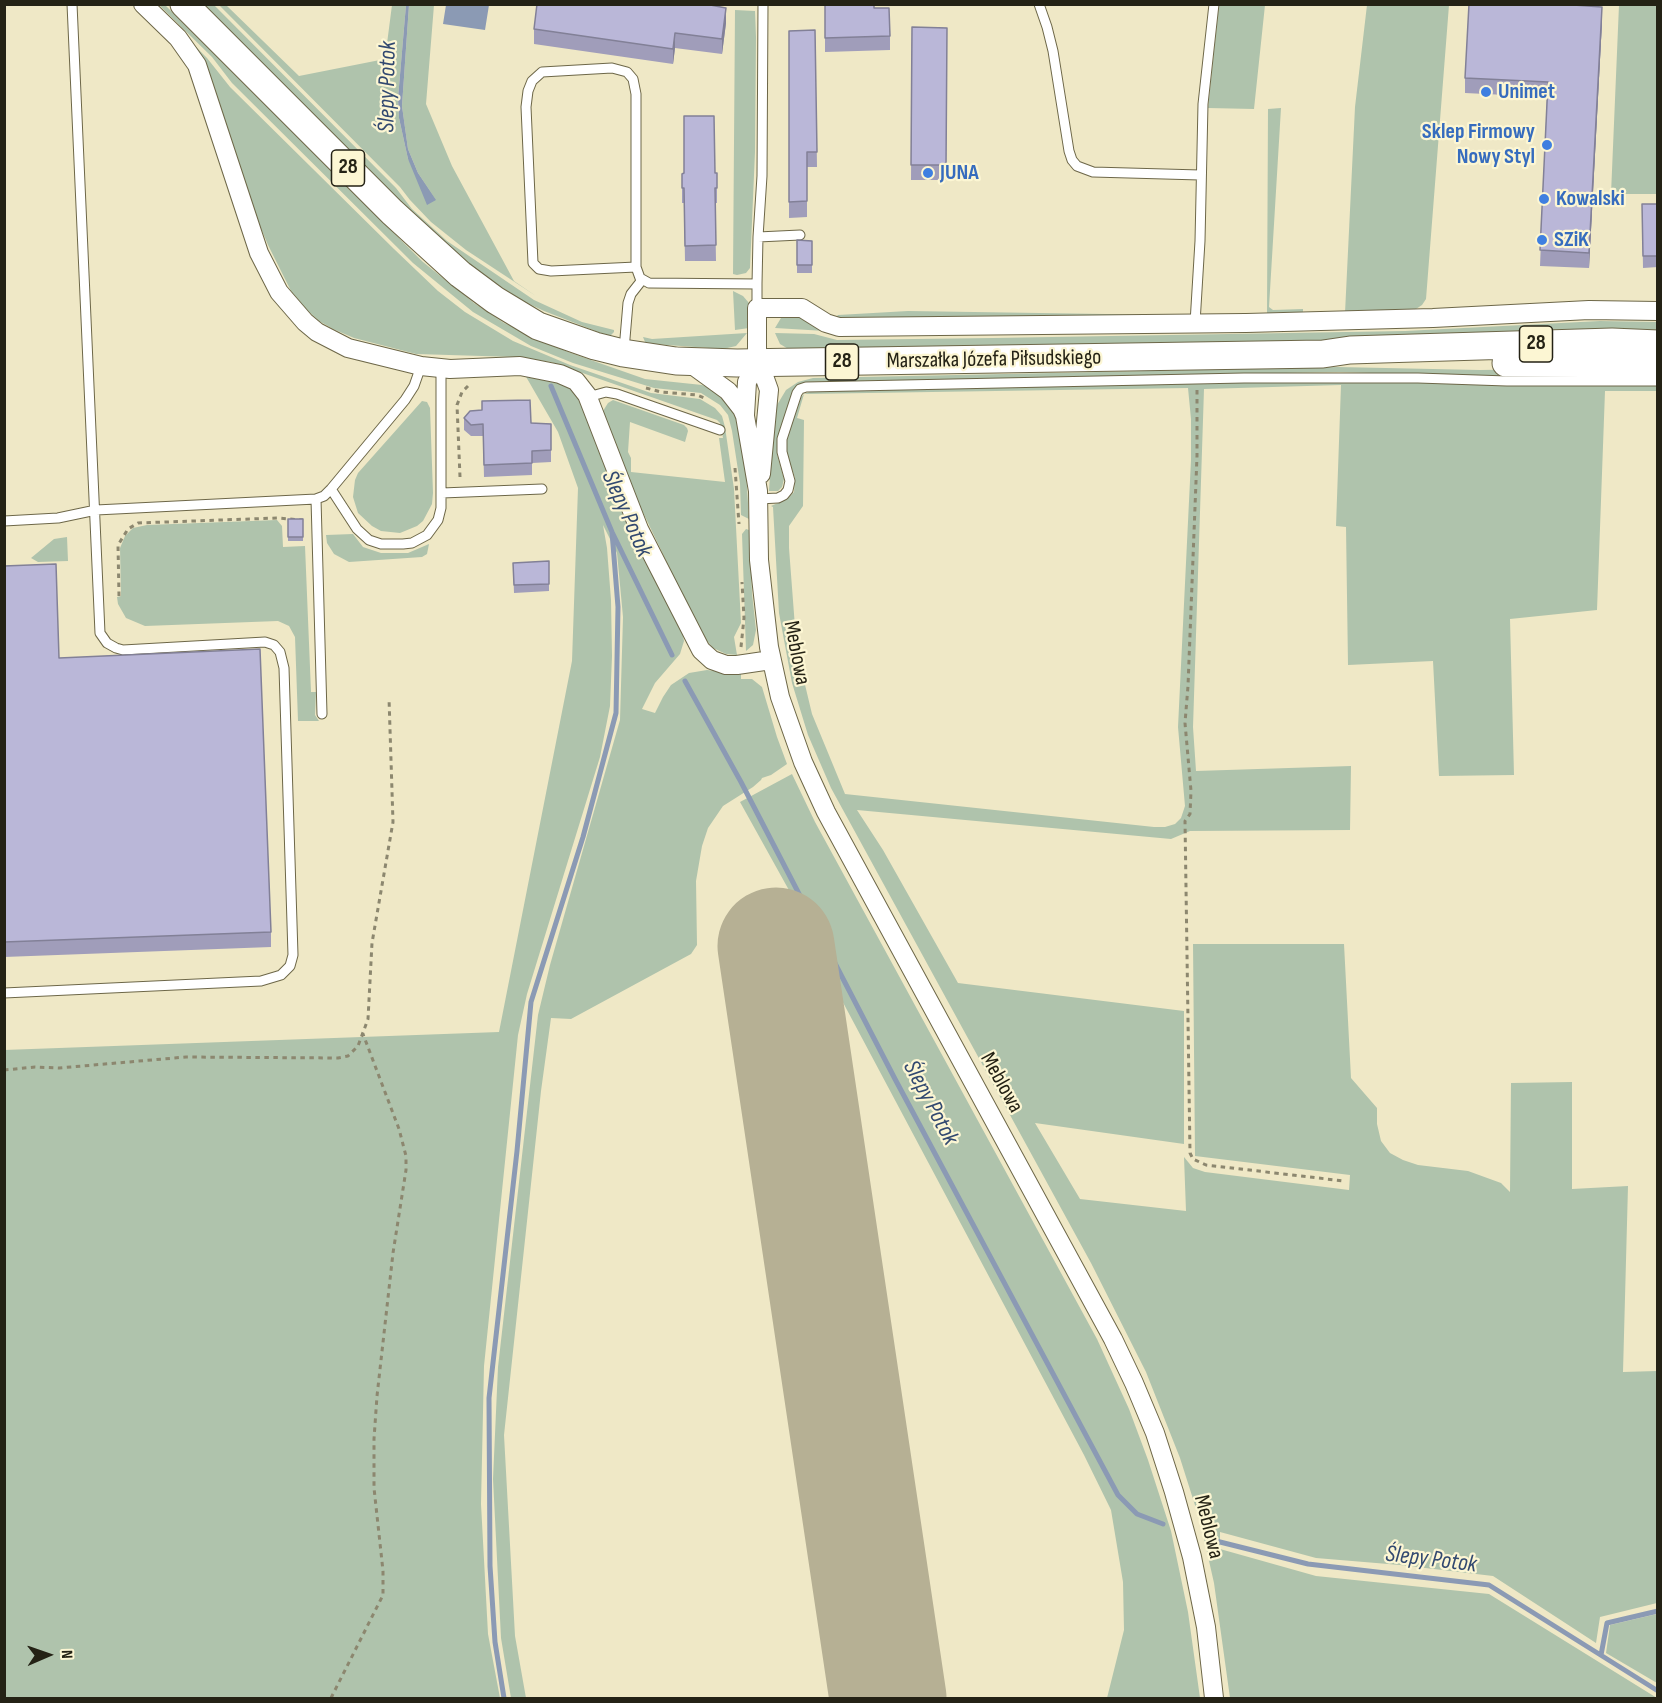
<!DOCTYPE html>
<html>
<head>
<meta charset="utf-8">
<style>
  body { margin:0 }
  #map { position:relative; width:1662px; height:1703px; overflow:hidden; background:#efe8c6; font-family:"Sofia Sans Condensed",sans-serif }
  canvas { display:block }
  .frame { position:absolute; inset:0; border:6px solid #242215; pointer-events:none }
  .north { position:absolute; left:18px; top:1625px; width:60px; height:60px; -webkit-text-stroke:4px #fcf6d3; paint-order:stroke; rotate:88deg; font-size:16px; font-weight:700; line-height:24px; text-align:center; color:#242215 }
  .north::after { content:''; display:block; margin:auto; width:21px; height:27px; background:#242215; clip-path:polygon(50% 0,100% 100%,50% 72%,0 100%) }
</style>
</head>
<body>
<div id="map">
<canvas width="1662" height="1703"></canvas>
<div class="frame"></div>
<div class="north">N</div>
</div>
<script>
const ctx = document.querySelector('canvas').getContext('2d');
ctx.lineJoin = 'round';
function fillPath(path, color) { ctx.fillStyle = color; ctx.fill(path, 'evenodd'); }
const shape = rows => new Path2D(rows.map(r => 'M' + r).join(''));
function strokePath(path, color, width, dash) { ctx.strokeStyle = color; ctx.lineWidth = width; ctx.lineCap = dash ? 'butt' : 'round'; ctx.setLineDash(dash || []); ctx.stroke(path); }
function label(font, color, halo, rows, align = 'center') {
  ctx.font = font + ' "Sofia Sans Condensed",sans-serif'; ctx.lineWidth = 4.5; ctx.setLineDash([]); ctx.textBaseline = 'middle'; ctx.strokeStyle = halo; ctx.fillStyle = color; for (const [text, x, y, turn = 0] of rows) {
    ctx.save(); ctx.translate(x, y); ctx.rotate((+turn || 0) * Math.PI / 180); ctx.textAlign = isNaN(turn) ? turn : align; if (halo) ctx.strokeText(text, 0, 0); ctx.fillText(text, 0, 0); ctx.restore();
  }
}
fillPath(shape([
  [159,5,165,5,423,262,474,303,504,323,568,352,645,379,702,385,709,388,728,402,738,419,746,471,749,519,741,515,740,483,732,431,728,415,720,405,701,393,654,388,573,363,531,346,473,312,413,263,232,83,212,57],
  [202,5,214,5,396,188,412,209,447,241,534,300,582,322,614,330,614,332,611,335,606,335,544,311,521,300,475,269,416,218],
  [219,5,226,5,299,76,385,59,392,5,406,5,398,98,399,118,408,159,436,200,418,173,408,149,402,106,409,5,434,5,426,104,452,166,514,281,536,296,466,250,431,222,410,200,400,187],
  [1219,5,1265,5,1254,109,1208,108],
  [1367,5,1449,5,1426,299,1422,305,1416,309,1345,313,1355,107],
  [1619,5,1657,5,1657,194,1611,194],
  [735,10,755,11,756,37,755,152,750,268,746,273,737,275,733,274],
  [190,41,207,58,230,87,394,249,438,291,465,312,513,341,570,365,651,393,700,399,715,408,722,416,725,427,734,489,741,623,734,637,737,655,726,654,713,648,702,635,636,498,603,411,608,403,613,400,684,425,687,428,688,431,685,442,630,422,628,452,631,458,631,472,725,482,719,438,723,438,720,423,717,420,551,362,515,357,416,354,354,338,333,329,319,321,307,310,291,291,268,245,255,214,208,70],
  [1281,108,1269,307,1273,310,1303,309,1303,312,1267,313,1268,109],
  [733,291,743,296,749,303,749,328,735,330],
  [908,311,1171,315,845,320,836,317,838,315],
  [795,315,802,318,825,331,775,328,781,318,785,316],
  [1600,321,1658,322,1657,330,1545,330,1342,341,790,350,780,344,775,333,814,334,837,340,993,338,1405,331],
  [747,333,736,346,723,349,653,344,645,342,643,337,652,339],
  [1338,367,1480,370,1542,369,1657,376,1500,377,1339,372,806,382,798,385,793,391,777,440,777,454,784,479,782,487,778,491,769,491,774,410,786,390,798,382,813,378],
  [525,375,571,386,582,402,623,514,682,630,684,641,680,654,655,683,642,709,655,713,663,697,671,685,689,673,707,670,741,674,741,679,752,679,762,687,777,737,787,764,771,775,762,778,761,780,753,787,723,806,708,828,702,846,696,881,697,945,691,954,571,1019,551,1018,541,1091,504,1435,515,1636,526,1698,511,1698,501,1638,493,1479,498,1367,538,1015,550,965,620,720,623,617,617,553,603,525,607,548,611,600,612,656,610,706,600,757,527,994,518,1035,484,1366,481,1504,488,1634,500,1698,5,1698,4,1050,499,1032,572,661,578,488,558,432],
  [1341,380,1657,385,1657,391,1605,391,1597,610,1510,619,1514,775,1439,776,1433,661,1348,665,1346,527,1336,526,1341,385,1204,389,1193,727,1196,771,1351,766,1350,830,1190,831,1171,839,857,810,883,850,958,983,1184,1011,1184,1144,1035,1123,1080,1199,1186,1211,1184,1157,1193,1168,1205,1172,1349,1190,1350,1175,1195,1156,1193,944,1344,944,1351,1078,1377,1108,1377,1124,1381,1141,1390,1153,1403,1160,1418,1165,1468,1171,1501,1183,1510,1192,1511,1083,1572,1082,1572,1189,1628,1186,1623,1372,1657,1371,1657,1603,1600,1617,1596,1643,1493,1576,1400,1565,1316,1558,1220,1532,1220,1549,1316,1576,1489,1594,1657,1698,1230,1698,1214,1583,1200,1521,1180,1458,1146,1372,1091,1263,831,788,808,735,792,683,779,613,773,507,771,506,787,499,794,492,795,478,787,454,785,443,799,399,804,394,812,391],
  [1188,388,1191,419,1191,460,1178,727,1185,806,1181,818,1175,824,1165,827,1154,827,845,794,812,714,801,668,795,627,789,548,789,526,803,506,804,420,797,418,804,394],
  [422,401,427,402,430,408,433,493,432,504,423,521,417,526,400,533,381,531,372,526,358,513,353,497,355,480,358,473],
  [277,520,282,526,283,547,305,546,311,692,316,692,315,715,319,721,298,721,295,637,289,626,278,621,145,626,126,618,118,604,117,597,121,596,120,548,125,536,133,528,147,525],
  [746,529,749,530,752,593,756,630,753,645,746,651,742,534],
  [353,534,363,547,381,553,408,553,429,544,427,554,422,557,349,562,334,554,327,543,326,535],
  [67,537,68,561,38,562,31,558,54,539],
  [792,774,815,822,1097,1339,1129,1409,1148,1460,1171,1531,1188,1612,1200,1698,1107,1698,1124,1630,1123,1582,1111,1510,1084,1455,822,963,820,946,740,802],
  [1657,1614,1658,1614,1657,1683,1606,1653,1610,1625]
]), '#afc3ac');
fillPath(shape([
  [406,5,409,5,402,106,408,149,418,173,436,200,427,205,408,159,399,118,398,98],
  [446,5,489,5,485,30,443,24]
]), '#8b9ab4');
strokePath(shape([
  [551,386,612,532,672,655],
  [685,681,741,782,895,1079,1118,1495,1137,1514,1163,1524],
  [1208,1539,1308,1564,1489,1585,1658,1691],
  [1601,1655,1607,1623,1658,1611],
  [504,1698,495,1642,490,1566,489,1398,517,1151,531,1002,583,837,616,713,618,607,612,532]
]), '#8b9ab4', 5);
strokePath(shape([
  [776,946,888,1698]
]), '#b6b094', 117);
const lane = shape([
  [1039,4,1047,27,1053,51,1069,151,1072,160,1077,166,1093,172,1200,175],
  [758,237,762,176,763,4],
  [636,267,551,271,539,269,533,263,526,107,528,91,532,81,542,72,612,68,627,72,633,79,636,94,636,267,640,278,649,283,757,284,757,308],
  [757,284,758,237,800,235],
  [1195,323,1200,241,1203,104,1214,4],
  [624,350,628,303,631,294,642,280],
  [588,397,606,392,617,394,720,430],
  [331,489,357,529,369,540,381,544,403,544,412,543,427,535,438,520,441,508,441,369],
  [442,493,542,489],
  [759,499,778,498,784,495,788,490,790,481,782,452,782,439,797,393,800,389,806,387,1244,378,1418,378,1507,381,1658,381],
  [4,521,58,518,96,510,316,499],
  [322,714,316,499,324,496,331,489,405,400,414,386,421,366],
  [4,993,261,981,281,975,290,966,293,955,284,668,280,652,274,645,265,642,123,650,116,648,107,643,100,633,72,4]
]);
const street = shape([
  [143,4,178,38,197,65,259,253,279,292,305,322,317,332,348,348,421,366,450,369,520,366,560,374,576,381,587,395,639,529,701,650,712,660,726,665,737,665,771,660],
  [688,362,728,391,742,409,745,416,758,491,759,560,769,647,780,697,803,762,826,812,1113,1339,1134,1383,1155,1433,1174,1492,1192,1557,1206,1627,1214,1698],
  [745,415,747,382,757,363],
  [761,474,769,390,764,376,757,363,757,308,802,308,826,323,839,327,1246,323,1433,318,1589,310,1658,311]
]);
const primary = shape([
  [184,4,392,212,460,274,495,300,538,326,595,346,623,353,676,361,737,363,1323,354,1350,350,1414,348,1612,342,1658,344],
  [1506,363,1658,364]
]);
strokePath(lane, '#6d6748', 11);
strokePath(street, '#6d6748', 20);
strokePath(primary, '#6d6748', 29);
strokePath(shape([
  [646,388,661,392,697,395,707,399],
  [1197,390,1197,456,1188,686,1185,723,1191,791,1190,814,1185,821,1190,1153,1193,1159,1206,1165,1344,1181],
  [735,468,739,524],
  [460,477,457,405,462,392,468,386],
  [119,596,118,545,128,529,138,523,277,518,303,520],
  [741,647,744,618,742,582],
  [4,1070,35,1067,59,1068,186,1057,338,1058,348,1056,358,1046,368,1019,372,943,393,822,389,698],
  [331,1698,383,1595,383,1571,374,1488,374,1439,377,1396,393,1253,406,1170,406,1156,399,1129,363,1034]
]), '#8c876f', 3, [4.5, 4.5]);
strokePath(lane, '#fff', 9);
strokePath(street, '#fff', 18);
strokePath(primary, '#fff', 27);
fillPath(shape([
  [825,4,874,8,890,36,890,50,825,52],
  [1602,22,1589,268,1540,266,1547,97,1465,93,1465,78],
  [726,23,722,54,675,48,673,64,534,44,534,29],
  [912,27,947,28,946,180,911,180],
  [815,30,817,167,807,167,807,217,789,218,789,31],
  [715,173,717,173,717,203,715,203,716,261,685,261,684,203,682,203,682,188],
  [1642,204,1658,204,1658,267,1643,268],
  [797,240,812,241,812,273,797,273],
  [464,418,551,424,551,462,532,463,532,475,484,477,483,436,471,436,464,430],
  [288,519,303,519,303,541,288,541],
  [549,561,549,591,514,593,513,563],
  [4,566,59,658,271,932,271,947,4,957]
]), '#a09dba');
fillPath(shape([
  [1602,7,1602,22,1589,268,1589,253],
  [726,8,726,23,722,54,722,39],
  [675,33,675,48,673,64,673,49]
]), '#828097');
const building = shape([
  [537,4,705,4,726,8,722,39,675,33,673,49,534,29,537,4],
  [825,4,874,4,874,8,889,8,890,36,825,38,825,4],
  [1469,4,1559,4,1602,7,1589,253,1540,250,1548,82,1465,78,1469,4],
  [912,27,947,28,946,165,911,165,912,27],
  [815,30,817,152,807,152,807,201,789,202,789,31,815,30],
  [684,116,714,116,715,173,717,173,717,188,715,188,716,245,685,246,684,188,682,188,682,174,684,173,684,116],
  [1642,204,1658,204,1658,256,1643,256,1642,204],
  [797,240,812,241,812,265,797,265,797,240],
  [530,400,531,423,551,424,551,450,532,451,532,463,484,465,483,424,471,425,464,418,470,411,482,410,482,401,530,400],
  [288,519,303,519,303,537,288,537,288,519],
  [549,561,549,584,514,585,513,563,549,561],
  [56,564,59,658,260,649,271,932,4,942,4,566,56,564]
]);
fillPath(building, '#bab7d8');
strokePath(building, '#828097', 1.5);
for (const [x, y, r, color] of [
  [1486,92,6,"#3f7fe0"],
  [1547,145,6,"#3f7fe0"],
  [928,173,6,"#3f7fe0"],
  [1544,199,6,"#3f7fe0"],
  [1542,240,6,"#3f7fe0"]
]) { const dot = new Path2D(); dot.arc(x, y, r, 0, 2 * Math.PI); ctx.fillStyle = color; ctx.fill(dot); strokePath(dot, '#fcf6d3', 2); }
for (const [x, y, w] of [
  [348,168,33],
  [1536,344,33],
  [842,362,33]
]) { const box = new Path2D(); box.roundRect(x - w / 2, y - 18, w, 36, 4.5); ctx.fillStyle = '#fcf6d3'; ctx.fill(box); strokePath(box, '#242215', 1.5); }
label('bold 21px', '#242215', null, [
  ["28",348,168],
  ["28",1536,344],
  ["28",842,362]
]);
label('bold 22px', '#366cbe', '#fcf6d3', [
  ["Unimet",1498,92],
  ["Sklep Firmowy",1535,132,"right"],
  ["Nowy Styl",1535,157,"right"],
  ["JUNA",940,173],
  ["Kowalski",1556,199],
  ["SZiK",1554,240]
], 'left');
label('22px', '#242215', '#fcf6d3', [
  ["Marszałka Józefa Piłsudskiego",994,360,-1],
  ["Meblowa",796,653,79],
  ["Meblowa",1001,1083,61],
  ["Meblowa",1208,1527,76]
]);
label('italic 24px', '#324970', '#fcf6d3', [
  ["Ślepy Potok",388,87,-89],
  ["Ślepy Potok",626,514,66],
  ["Ślepy Potok",930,1103,62],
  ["Ślepy Potok",1431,1560,7]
]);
</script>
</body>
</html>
